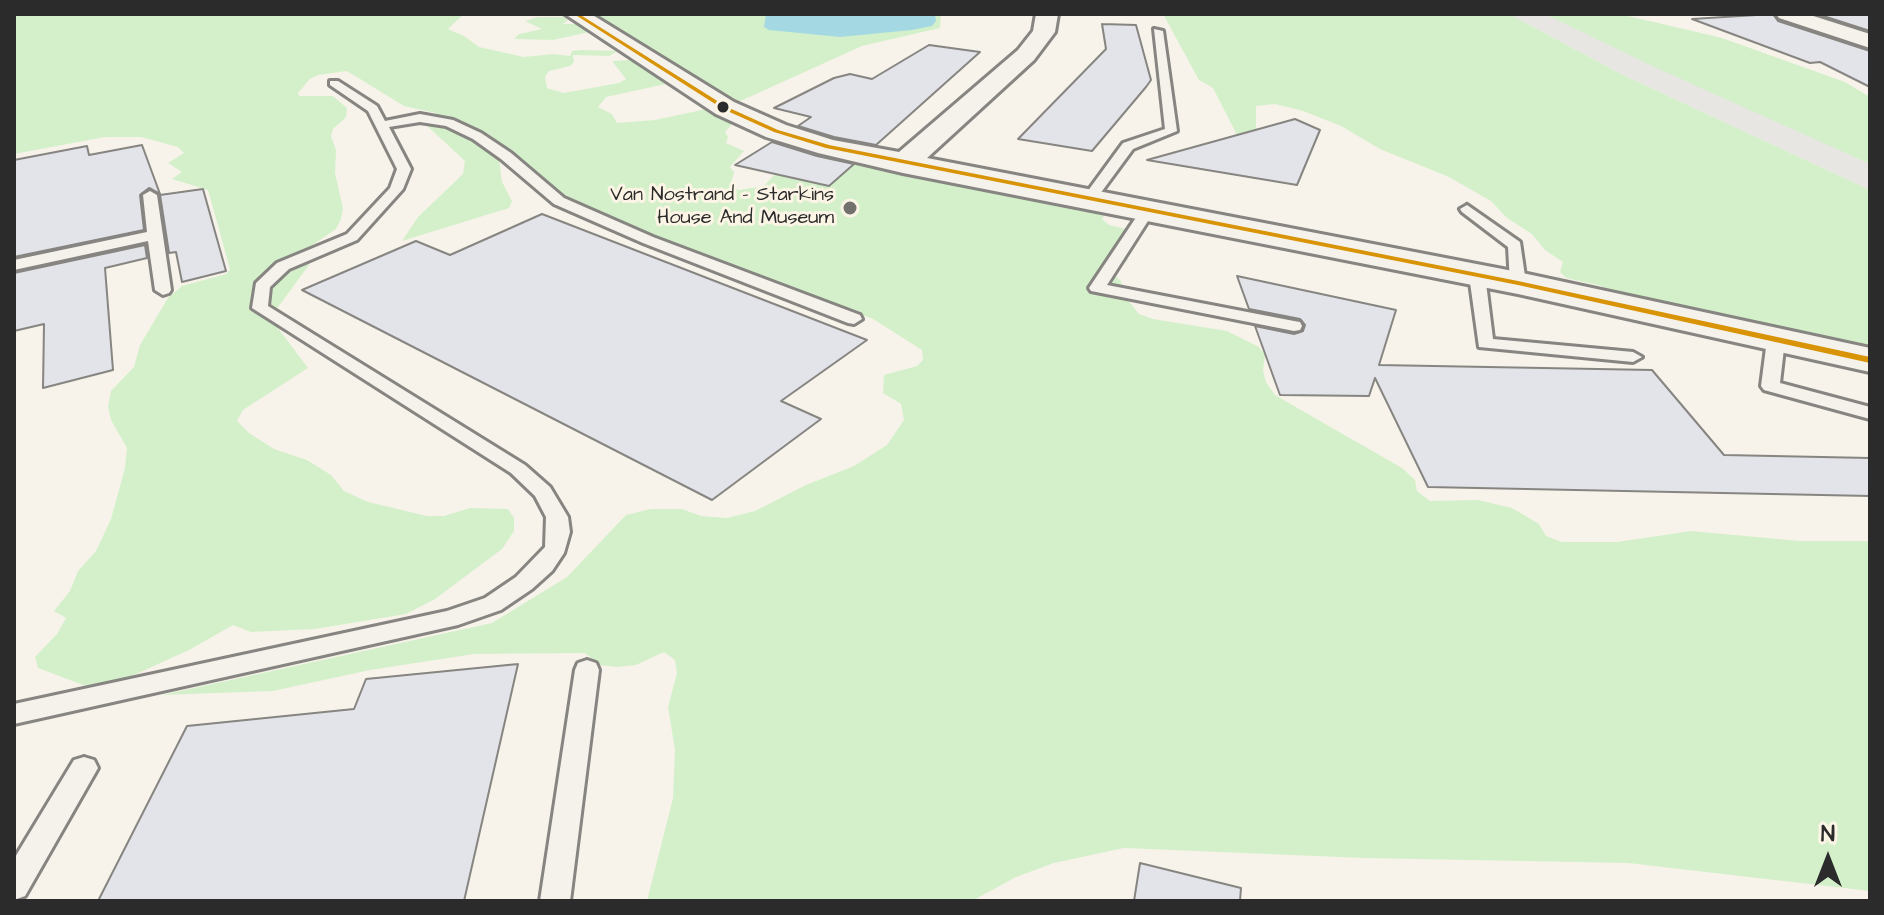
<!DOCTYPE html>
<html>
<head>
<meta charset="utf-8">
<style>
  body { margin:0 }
  #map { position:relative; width:1884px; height:915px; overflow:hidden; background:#f7f3ea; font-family:"Architects Daughter",sans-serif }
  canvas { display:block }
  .frame { position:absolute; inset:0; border:16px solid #2b2b2b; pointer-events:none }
  .north { position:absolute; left:1788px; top:819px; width:80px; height:80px; -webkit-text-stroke:6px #fcf5e5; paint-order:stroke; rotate:0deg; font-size:22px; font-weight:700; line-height:32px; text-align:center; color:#2b2b2b }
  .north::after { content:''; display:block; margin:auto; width:28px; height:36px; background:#2b2b2b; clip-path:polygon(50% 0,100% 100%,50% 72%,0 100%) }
</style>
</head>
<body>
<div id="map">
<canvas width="1884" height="915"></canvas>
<div class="frame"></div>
<div class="north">N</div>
</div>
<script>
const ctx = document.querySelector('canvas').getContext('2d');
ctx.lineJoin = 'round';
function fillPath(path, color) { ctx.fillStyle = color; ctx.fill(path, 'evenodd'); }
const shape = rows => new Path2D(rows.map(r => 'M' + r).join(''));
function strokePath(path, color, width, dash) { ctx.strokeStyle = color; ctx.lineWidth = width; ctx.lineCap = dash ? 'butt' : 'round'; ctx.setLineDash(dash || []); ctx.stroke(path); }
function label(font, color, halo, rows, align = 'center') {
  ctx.font = font + ' "Architects Daughter",sans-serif'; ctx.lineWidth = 6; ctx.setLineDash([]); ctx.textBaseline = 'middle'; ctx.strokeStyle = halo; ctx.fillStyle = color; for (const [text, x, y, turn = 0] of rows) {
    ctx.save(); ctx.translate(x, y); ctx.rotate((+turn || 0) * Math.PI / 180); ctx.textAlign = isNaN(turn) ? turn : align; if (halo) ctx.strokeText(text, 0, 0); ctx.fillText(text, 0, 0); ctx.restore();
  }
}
fillPath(shape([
  [1509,14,1545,14,1870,164,1870,190,1623,75]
]), '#e7e6e3');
fillPath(shape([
  [14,14,464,14,448,29,464,36,479,47,524,57,553,54,570,56,572,51,581,50,618,51,609,56,573,55,574,62,570,66,549,71,545,77,547,88,564,93,619,83,626,79,612,61,630,60,662,78,666,84,606,97,598,107,612,114,617,123,655,120,711,108,742,122,732,124,725,132,728,137,726,143,744,151,730,167,734,172,731,184,739,190,764,186,773,176,792,167,807,148,1112,204,1102,219,1109,225,1130,230,1127,261,1113,274,1121,281,1122,288,1115,295,1127,299,1139,314,1153,319,1227,331,1259,347,1265,355,1263,371,1266,382,1275,395,1402,468,1415,480,1417,491,1430,501,1478,500,1512,508,1539,524,1546,536,1562,542,1617,542,1691,531,1800,541,1870,541,1870,891,1628,863,1363,858,1124,848,1054,863,1016,877,972,901,647,901,673,798,675,750,668,707,677,673,675,660,664,652,636,665,618,667,599,665,585,653,474,654,370,670,273,691,162,695,492,623,567,577,626,515,651,509,682,509,701,516,727,518,755,511,806,485,854,466,887,445,904,420,901,404,883,393,884,375,917,366,923,360,922,350,873,319,583,208,527,167,496,154,499,159,502,182,512,201,509,208,402,241,418,217,463,174,465,161,423,122,439,123,436,113,404,106,347,71,318,75,310,79,298,93,299,96,333,96,347,108,346,117,333,129,331,136,336,150,335,173,343,208,341,219,336,229,305,250,311,259,309,265,273,314,275,324,308,368,243,410,237,421,249,433,274,449,307,460,331,475,344,491,368,502,427,516,444,516,470,508,508,509,514,518,514,531,502,549,435,599,406,614,315,629,251,632,233,625,189,650,112,685,83,685,38,668,35,657,57,634,66,618,54,611,70,591,78,571,96,551,111,519,125,468,127,448,111,420,108,407,111,391,134,367,140,345,168,298,182,286,226,274,230,269,208,190,172,179,182,172,168,163,184,153,178,147,141,137,105,137,14,154],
  [606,14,941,14,940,28,862,46,725,108,583,18],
  [1163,14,1509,14,1623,75,1870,190,1870,360,1616,305,1602,286,1566,278,1560,272,1563,262,1545,250,1532,234,1507,218,1491,201,1449,177,1380,149,1341,126,1303,111,1275,104,1256,106,1256,128,1262,134,1238,137,1213,88,1199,80],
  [1545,14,1619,14,1654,22,1722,38,1845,82,1870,97,1870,164,1652,66],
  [538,17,564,17,568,20,563,24,586,24,594,31,553,40,514,39,519,34,542,29,525,21]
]), '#d4f0ca');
fillPath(shape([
  [766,14,935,14,936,21,932,26,912,30,840,37,769,30,764,27]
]), '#a4d9e3');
const building = shape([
  [1773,14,1778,21,1870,51,1870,87,1820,62,1810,63,1692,19,1773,14],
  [1817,14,1870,14,1870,31,1817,14],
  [1102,24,1136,25,1151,80,1146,87,1092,151,1018,139,1106,49,1102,24],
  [929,45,980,52,876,145,834,137,798,126,811,117,774,108,834,78,850,74,872,79,929,45],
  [1295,119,1320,130,1297,185,1147,160,1295,119],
  [772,142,817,156,854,164,829,186,735,165,772,142],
  [142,145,160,194,149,188,140,195,144,230,14,257,14,160,87,146,89,155,142,145],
  [203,189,226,271,182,282,176,252,169,253,160,195,203,189],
  [542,214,867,340,781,401,821,419,712,500,302,290,416,241,450,255,542,214],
  [145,245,147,258,105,268,113,370,43,388,44,324,14,331,14,273,145,245],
  [1237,276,1396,310,1379,365,1652,370,1724,455,1870,458,1870,496,1428,487,1375,378,1369,396,1280,395,1255,326,1294,334,1303,331,1305,325,1300,319,1249,309,1237,276],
  [518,664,464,901,98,901,187,726,354,709,366,679,518,664],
  [1140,863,1241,888,1240,901,1134,901,1140,863]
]);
fillPath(building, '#e2e4e9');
strokePath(building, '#878581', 2);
const lane = shape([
  [1154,29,1163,31,1177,131,1133,149,1094,202,1084,202,1082,199,1123,143,1165,129,1154,29],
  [330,81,338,81,377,106,385,121,420,114,453,120,481,133,511,153,564,198,653,237,860,315,862,319,854,324,848,323,643,243,554,204,501,159,473,139,446,126,420,122,389,127,411,169,403,189,357,240,289,269,270,287,268,306,525,465,550,487,568,517,570,532,564,553,552,571,532,589,501,610,458,625,14,724,14,704,447,611,485,598,516,577,545,547,546,517,535,496,511,473,252,308,256,283,277,263,347,234,390,188,397,169,368,111,330,85,330,81],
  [150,191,157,195,171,290,169,293,163,295,155,290,148,241,14,270,14,260,147,232,143,195,150,191],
  [1467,205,1520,242,1526,283,1524,286,1518,288,1510,283,1508,247,1462,212,1460,209,1467,205],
  [1148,206,1155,210,1107,285,1294,321,1300,322,1302,326,1300,330,1294,331,1091,291,1089,288,1143,207,1148,206],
  [1477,270,1485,275,1493,339,1633,352,1642,357,1633,362,1479,347,1469,275,1477,270],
  [1776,335,1785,340,1780,383,1870,407,1870,419,1764,390,1761,386,1767,340,1776,335],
  [587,660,596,663,599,670,570,901,540,901,575,670,578,663,587,660],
  [84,757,94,760,98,768,25,896,14,900,14,859,74,760,84,757]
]);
const street = shape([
  [1776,14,1807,14,1870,34,1870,48,1779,18,1776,14]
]);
const secondary = shape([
  [565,14,591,14,734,102,786,125,833,140,899,152,1018,50,1033,31,1036,14,1058,14,1055,32,1034,60,927,158,1518,272,1870,348,1870,372,1518,294,903,173,818,153,766,137,716,114,565,14]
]);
strokePath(lane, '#878581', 6);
strokePath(street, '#878581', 6);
strokePath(secondary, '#878581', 6);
fillPath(lane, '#f5f2ec');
fillPath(street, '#f5f2ec');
fillPath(secondary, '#f5f2ec');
fillPath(shape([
  [574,14,579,14,727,107,778,130,829,145,1518,281,1870,357,1870,363,1518,285,826,148,774,132,723,109,574,14]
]), '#d89406');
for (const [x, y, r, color] of [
  [723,107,7,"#2b2b2b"],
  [850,208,8,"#72716e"]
]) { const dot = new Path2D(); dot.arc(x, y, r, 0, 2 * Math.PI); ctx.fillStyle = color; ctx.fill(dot); strokePath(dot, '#fcf5e5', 3); }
label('20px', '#2b2b2b', '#fcf5e5', [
  ["Van Nostrand - Starkins",834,196],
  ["House And Museum",834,219]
], 'right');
</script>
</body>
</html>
